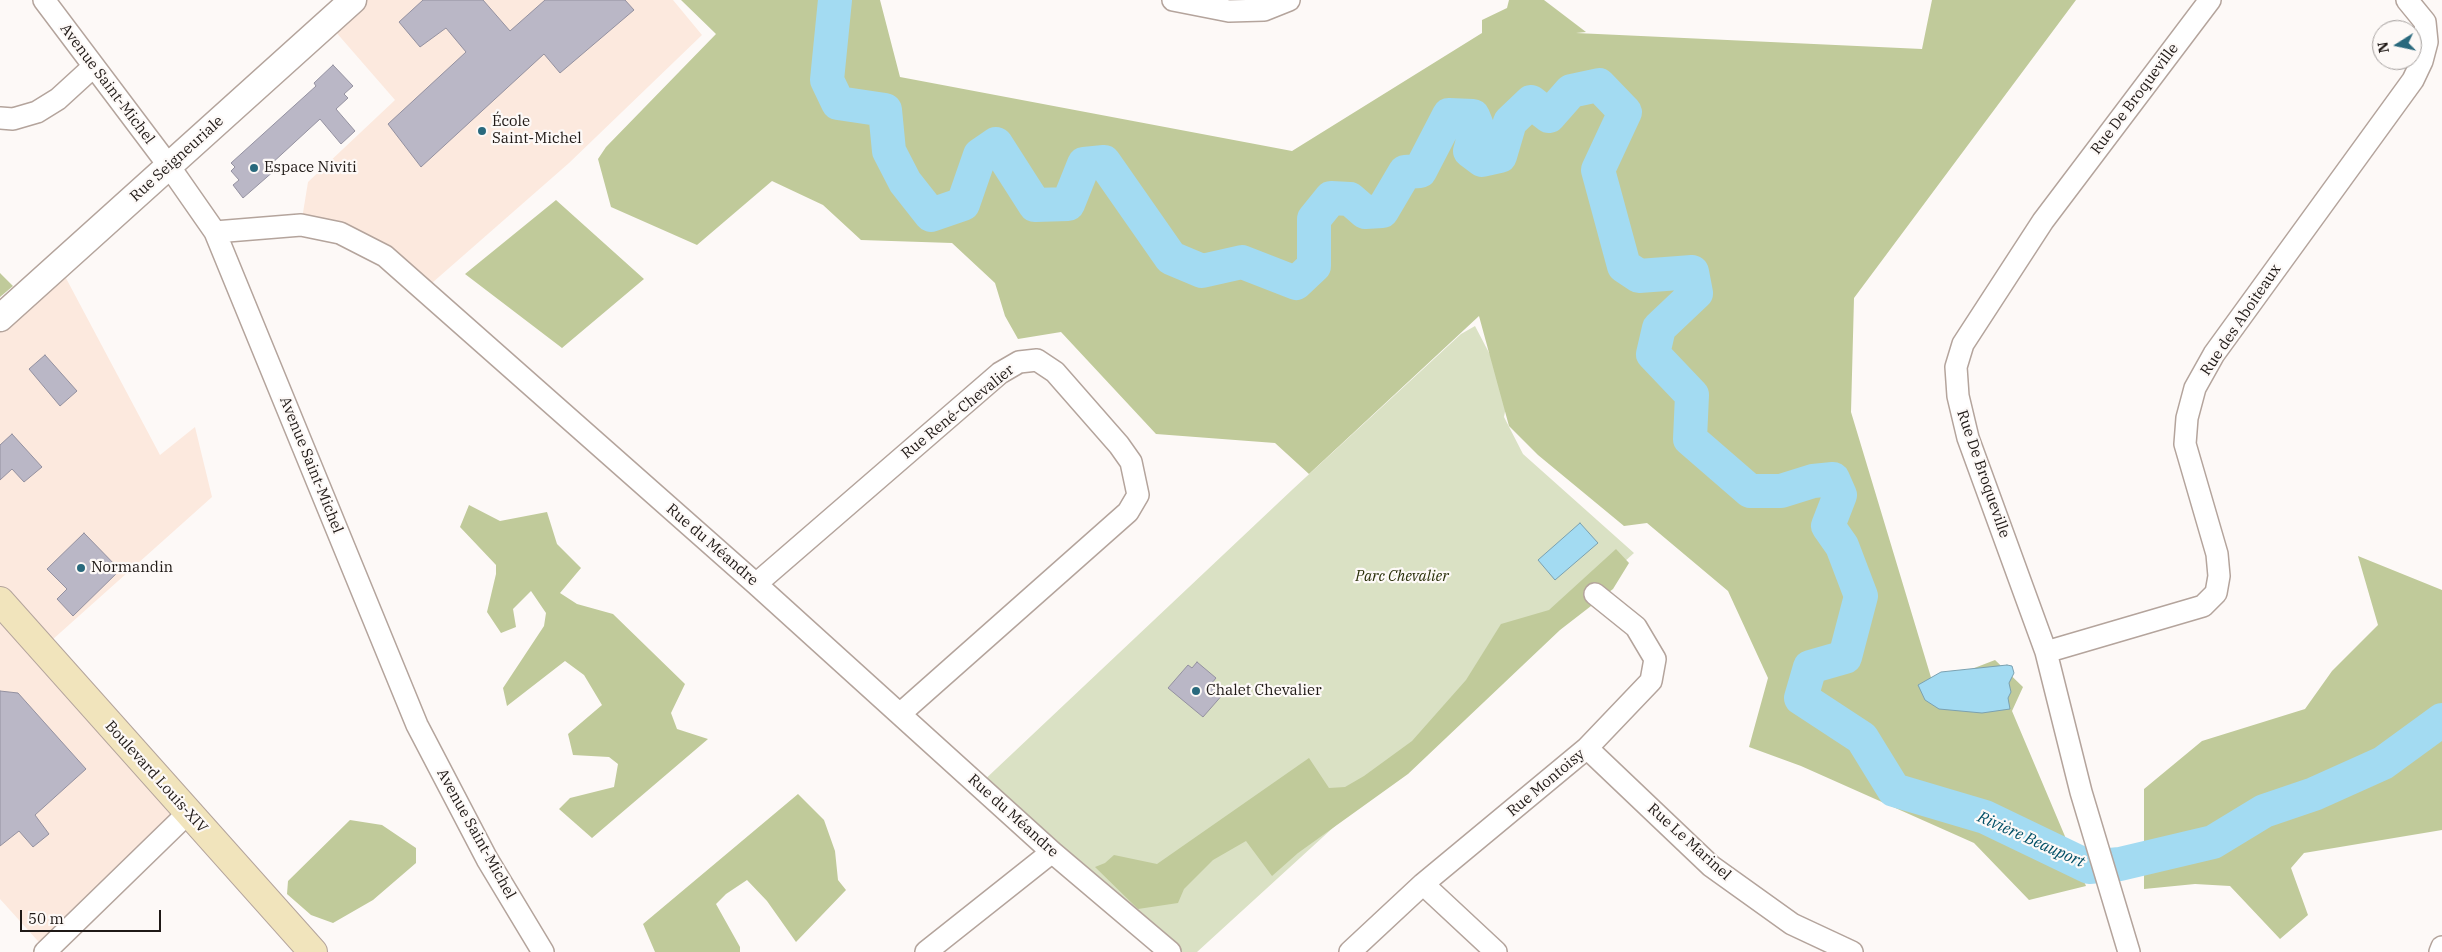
<!DOCTYPE html>
<html>
<head>
<meta charset="utf-8">
<style>
  body { margin:0 }
  #map { position:relative; width:2442px; height:952px; overflow:hidden; background:#fdf9f7; font-family:"IBM Plex Serif",serif }
  canvas { display:block }
  .north { position:absolute; left:2372px; top:20px; width:50px; height:50px; box-sizing:border-box; background:#fdf9f7; border:1px solid #a49f9d; border-radius:50%; rotate:260deg; font-size:14px; font-weight:700; line-height:20px; text-align:center; color:#1f1916 }
  .north::after { content:''; display:block; margin:auto; width:18px; height:22px; background:#29697d; clip-path:polygon(50% 0,100% 100%,50% 72%,0 100%) }
  .scale { position:absolute; left:20px; top:910px; width:141px; height:22px; box-sizing:border-box; border:2px solid #1f1916; border-top:0; padding-left:6px; font-size:15px; line-height:18px; white-space:nowrap; color:#1f1916; -webkit-text-stroke:4px #fdf9f7; paint-order:stroke }
</style>
</head>
<body>
<div id="map">
<canvas width="2442" height="952"></canvas>
<div class="north">N</div>
<div class="scale">50 m</div>
</div>
<script>
const ctx = document.querySelector('canvas').getContext('2d');
ctx.lineJoin = 'round';
function fillPath(path, color) { ctx.fillStyle = color; ctx.fill(path, 'evenodd'); }
const shape = rows => new Path2D(rows.map(r => 'M' + r).join(''));
function strokePath(path, color, width, dash) { ctx.strokeStyle = color; ctx.lineWidth = width; ctx.lineCap = dash ? 'butt' : 'round'; ctx.setLineDash(dash || []); ctx.stroke(path); }
function label(font, color, halo, rows, align = 'center') {
  ctx.font = font + ' "IBM Plex Serif",serif'; ctx.lineWidth = 4.5; ctx.setLineDash([]); ctx.textBaseline = 'middle'; ctx.strokeStyle = halo; ctx.fillStyle = color; for (const [text, x, y, turn = 0] of rows) {
    ctx.save(); ctx.translate(x, y); ctx.rotate((+turn || 0) * Math.PI / 180); ctx.textAlign = isNaN(turn) ? turn : align; if (halo) ctx.strokeText(text, 0, 0); ctx.fillText(text, 0, 0); ctx.restore();
  }
}
fillPath(shape([
  [353,0,673,0,702,35,569,163,424,290,385,256,301,225,308,182,395,100,328,23],
  [59,265,160,455,195,427,212,497,42,649,188,813,46,950,0,899,0,318]
]), '#fce9de');
fillPath(shape([
  [1475,326,1509,391,1504,417,1523,454,1634,553,1197,952,1170,952,979,785,1293,489,1461,334]
]), '#dae1c4');
fillPath(shape([
  [681,0,880,0,900,77,1292,151,1482,33,1482,20,1507,8,1509,0,1544,0,1586,32,1576,33,1922,49,1932,0,2076,0,1854,298,1851,412,1933,684,1995,660,2023,687,2012,711,2086,886,2029,900,1974,843,1801,766,1749,747,1768,678,1728,591,1647,523,1624,526,1538,455,1509,426,1479,316,1309,474,1275,443,1156,434,1061,332,1018,339,1005,316,995,283,952,243,861,240,823,205,772,181,697,245,611,207,598,159,606,147,716,34],
  [556,200,644,279,562,348,465,274],
  [0,273,13,286,0,297],
  [469,505,500,521,547,512,557,544,581,568,560,593,577,604,613,614,685,684,671,713,677,729,708,739,592,838,559,809,570,798,614,787,618,764,609,757,573,755,568,734,602,705,584,675,565,661,507,706,503,688,544,626,546,613,531,591,513,609,516,627,501,633,487,612,496,574,496,565,460,527],
  [1616,549,1629,563,1613,589,1560,630,1408,774,1298,853,1272,876,1246,841,1213,860,1184,889,1178,903,1138,909,1095,867,1105,863,1114,855,1157,864,1309,758,1329,788,1345,787,1364,776,1412,741,1466,680,1501,624,1549,610],
  [2358,556,2442,590,2442,830,2304,853,2291,868,2308,915,2280,939,2230,886,2195,884,2144,889,2144,789,2202,741,2305,709,2332,671,2378,625],
  [798,794,824,820,835,851,838,880,846,890,796,942,767,901,747,880,726,894,716,904,740,947,740,952,655,952,643,924],
  [350,820,382,825,416,848,416,863,373,900,333,923,311,915,287,894,288,881]
]), '#c0ca9a');
const water = shape([
  [1580,523,1598,543,1555,580,1538,560,1580,523],
  [2007,665,2012,666,2014,673,2009,683,2011,692,2008,698,2010,709,1982,713,1939,709,1925,700,1918,685,1941,672,2007,665]
]);
fillPath(water, '#a3dbf2');
strokePath(water, '#7ba1b0', 1);
strokePath(shape([
  [835,0,827,80,838,103,885,110,889,151,905,182,931,215,963,204,980,155,996,144,1035,205,1068,204,1084,164,1104,162,1171,258,1202,271,1242,262,1296,283,1314,266,1314,219,1331,198,1350,199,1365,212,1382,211,1405,172,1420,171,1449,115,1473,116,1477,126,1470,151,1482,160,1500,156,1510,122,1531,102,1549,116,1571,91,1599,85,1625,112,1598,170,1624,266,1639,276,1692,272,1696,293,1659,328,1653,354,1692,395,1690,439,1750,491,1781,491,1813,481,1833,479,1840,495,1828,526,1842,546,1861,596,1845,657,1810,667,1801,698,1862,738,1894,790,1985,817,2089,867,2120,864,2213,842,2264,811,2314,794,2383,763,2442,720]
]), '#a3dbf2', 34);
const building = shape([
  [423,0,483,0,510,31,545,0,625,0,634,10,560,73,544,54,421,167,388,124,466,52,446,28,420,47,399,22,423,0],
  [333,65,353,86,344,94,348,98,336,109,355,131,341,144,320,119,270,165,275,170,243,198,233,185,239,180,231,171,235,167,231,163,316,86,314,83,333,65],
  [45,355,77,391,60,406,29,369,45,355],
  [12,434,42,467,24,482,12,469,0,480,0,445,12,434],
  [84,533,120,570,73,616,57,599,67,589,47,569,84,533],
  [1197,662,1216,678,1212,683,1224,693,1203,717,1168,688,1188,665,1192,668,1197,662],
  [0,691,18,693,86,769,35,815,49,834,33,847,19,831,0,846,0,691]
]);
fillPath(building, '#bab7c6');
strokePath(building, '#9491a0', 1);
const minor = shape([
  [44,0,169,166,215,232,417,725,487,859,543,952],
  [1173,0,1229,11,1264,10,1289,0],
  [0,118,13,119,37,112,58,99,93,67],
  [215,232,301,225,340,233,385,256,756,584,1052,852,1170,952],
  [756,584,1000,373,1019,362,1037,360,1055,372,1119,445,1131,462,1138,495,1128,512,901,713],
  [2046,652,2203,606,2216,593,2219,576,2217,554,2185,444,2187,418,2195,388,2214,354,2413,80,2422,61,2427,42,2425,22,2407,0],
  [1587,748,1711,866,1792,924,1852,952],
  [1423,884,1496,952],
  [45,952,188,813],
  [926,952,1052,852],
  [1350,952,1423,884,1587,748,1651,681,1655,659,1636,627,1595,594],
  [2129,952,2081,792,2046,652,1968,438,1958,396,1956,367,1963,344,2043,221,2210,0],
  [2440,952,2442,947]
]);
const tertiary = shape([
  [0,318,353,0]
]);
const secondary = shape([
  [0,601,313,952]
]);
strokePath(minor, '#b4a49c', 24);
strokePath(tertiary, '#b4a49c', 29);
strokePath(secondary, '#b4a49c', 30);
strokePath(minor, '#fff', 21);
strokePath(tertiary, '#fff', 26);
strokePath(secondary, '#f1e4bc', 28);
for (const [x, y, r, color] of [
  [482,131,5,"#29697d"],
  [254,168,5,"#29697d"],
  [81,568,5,"#29697d"],
  [1196,691,5,"#29697d"]
]) { const dot = new Path2D(); dot.arc(x, y, r, 0, 2 * Math.PI); ctx.fillStyle = color; ctx.fill(dot); strokePath(dot, '#fdf9f7', 2); }
label('15px', '#1f1916', '#fdf9f7', [
  ["Avenue Saint-Michel",107,84,53],
  ["Rue De Broqueville",2135,99,-53],
  ["Rue Seigneuriale",177,159,-42],
  ["Rue des Aboiteaux",2241,320,-56],
  ["Rue René-Chevalier",958,412,-39],
  ["Avenue Saint-Michel",311,465,68],
  ["Rue De Broqueville",1983,474,71],
  ["Rue du Méandre",712,545,41],
  ["Boulevard Louis-XIV",156,777,48],
  ["Rue Montoisy",1546,783,-40],
  ["Rue du Méandre",1013,816,42],
  ["Avenue Saint-Michel",476,834,61],
  ["Rue Le Marinel",1689,842,42]
]);
label('15px', '#1f1916', '#fdf9f7', [
  ["École",492,122],
  ["Saint-Michel",492,139],
  ["Espace Niviti",264,168],
  ["Normandin",91,568],
  ["Chalet Chevalier",1206,691]
], 'left');
label('italic 15px', '#292f09', '#fdf9f7', [
  ["Parc Chevalier",1402,577]
]);
label('italic 16px', '#004f66', '#fdf9f7', [
  ["Rivière Beauport",2031,840,24]
]);
</script>
</body>
</html>
